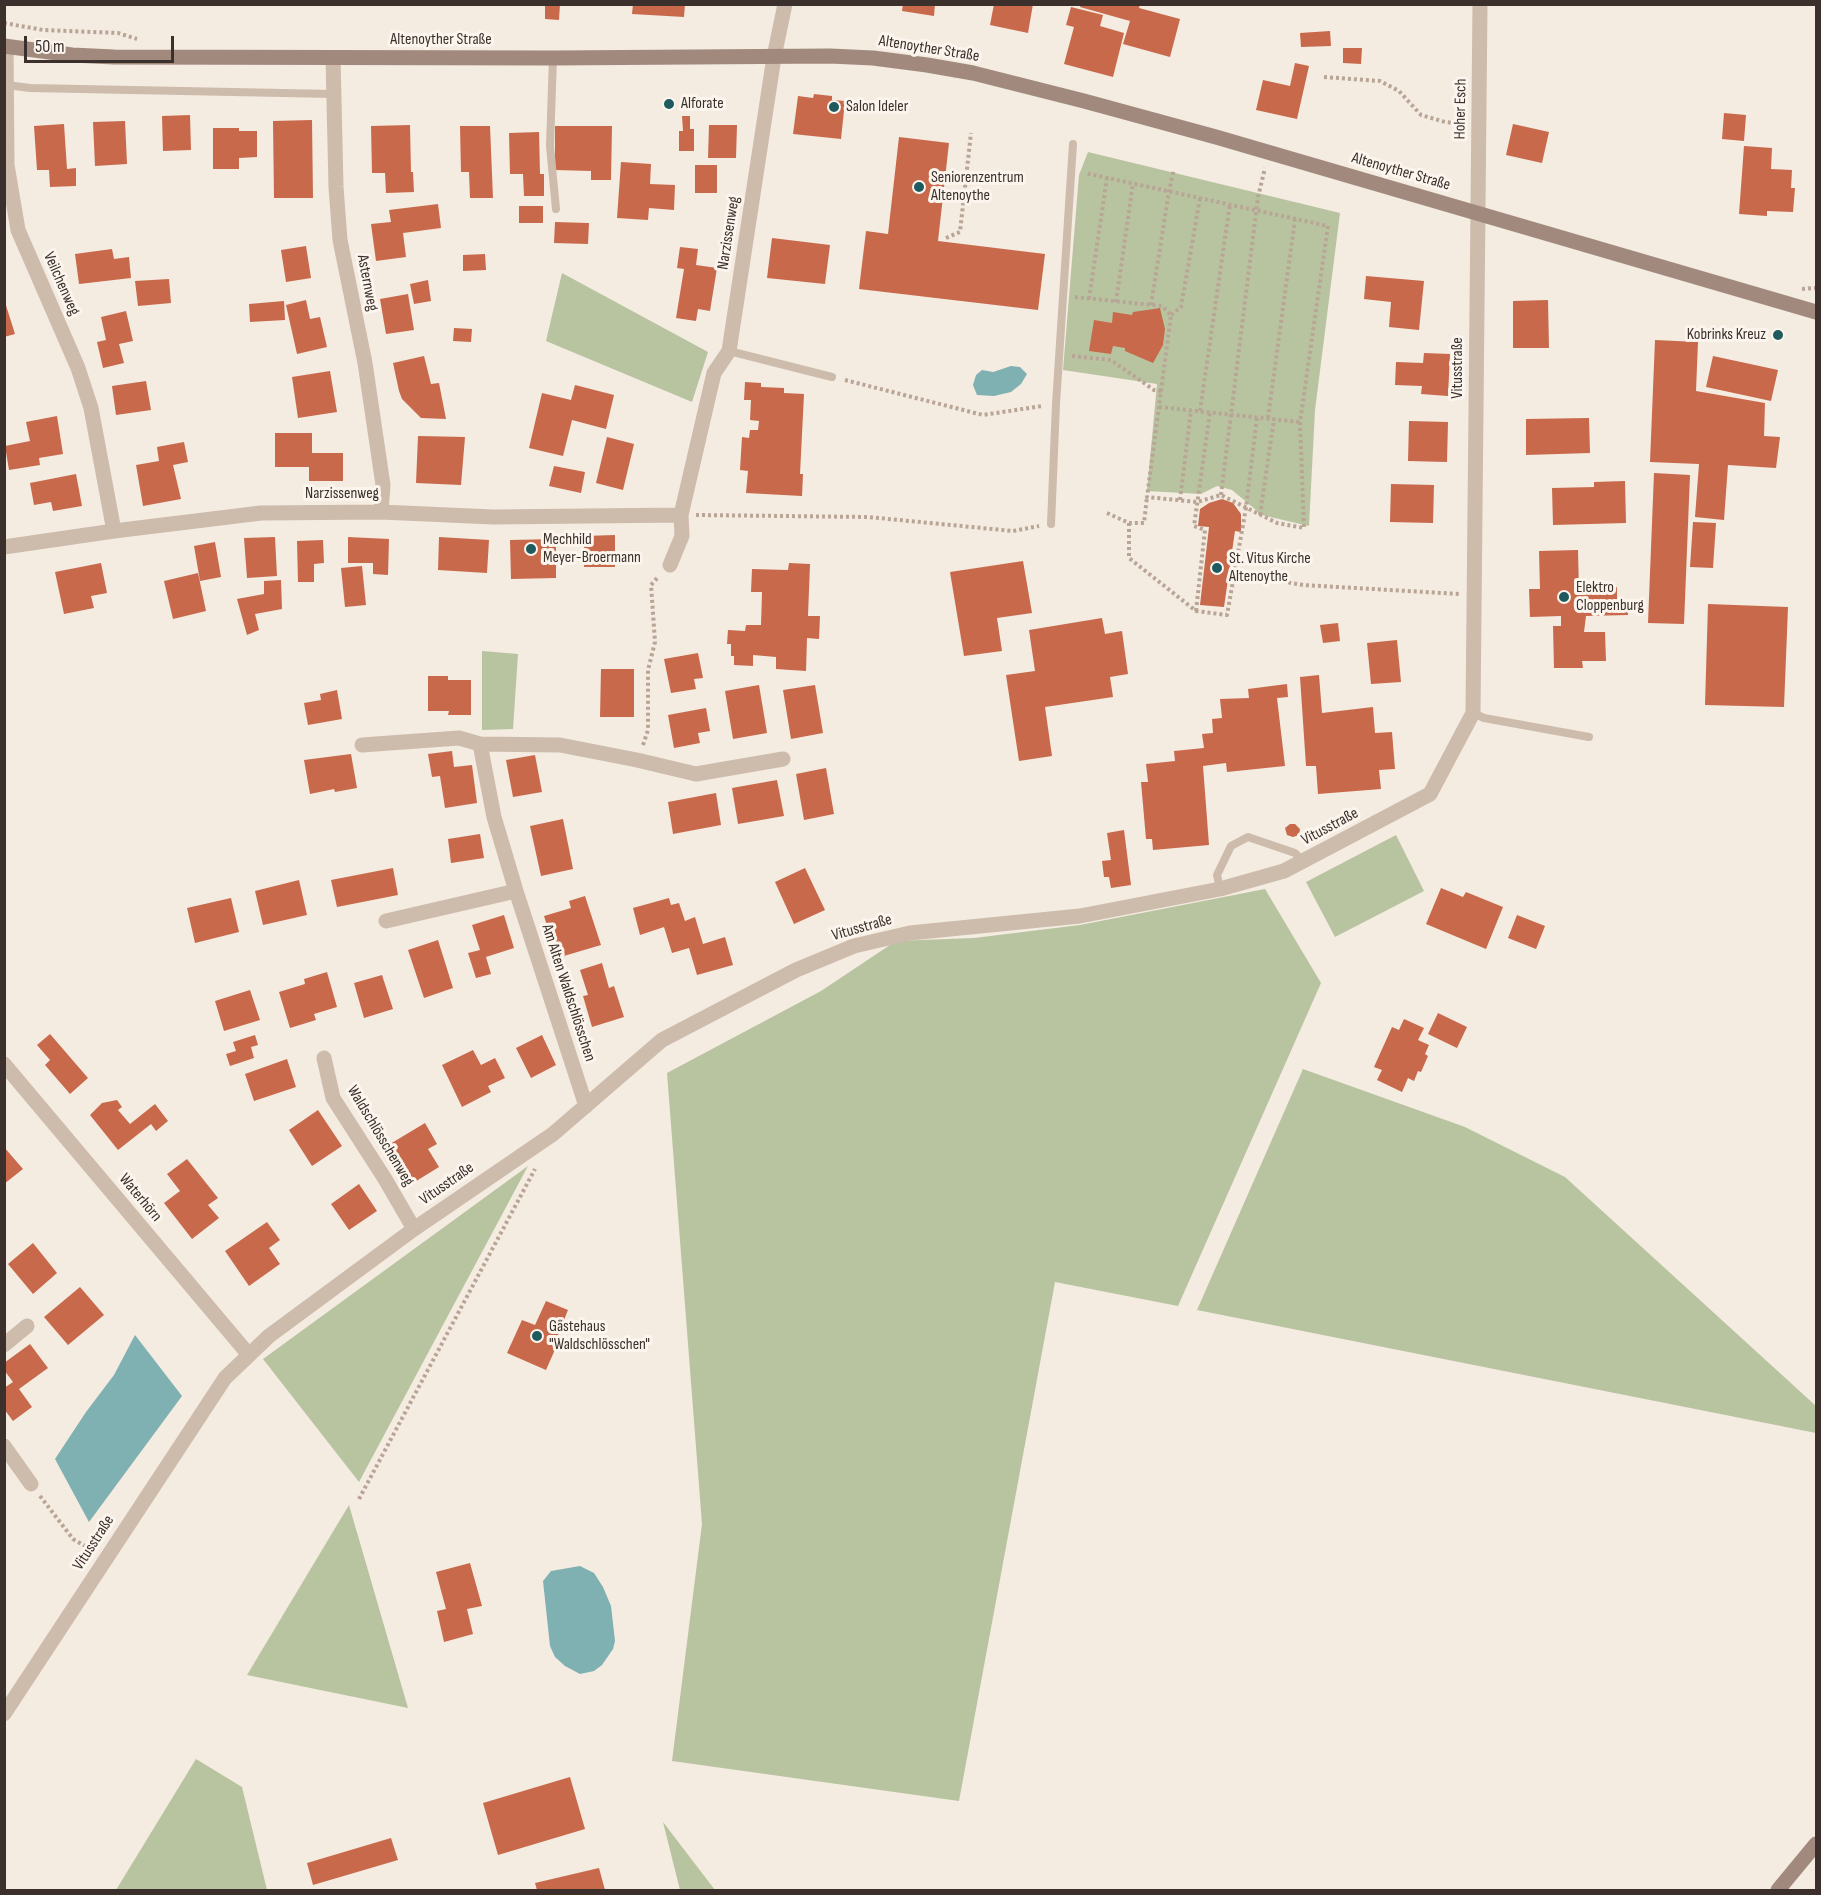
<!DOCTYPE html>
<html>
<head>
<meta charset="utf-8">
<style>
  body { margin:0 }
  #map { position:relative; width:1821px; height:1895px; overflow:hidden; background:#f4ebe1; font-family:"Sofia Sans Condensed",sans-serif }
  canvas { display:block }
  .frame { position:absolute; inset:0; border:6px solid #3b302b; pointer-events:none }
  .scale { position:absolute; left:24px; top:36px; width:150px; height:27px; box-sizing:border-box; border:3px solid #3b302b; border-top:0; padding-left:8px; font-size:18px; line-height:21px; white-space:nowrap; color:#3b302b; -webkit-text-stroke:4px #fbf5ee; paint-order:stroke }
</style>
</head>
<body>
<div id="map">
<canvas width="1821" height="1895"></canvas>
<div class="frame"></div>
<div class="scale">50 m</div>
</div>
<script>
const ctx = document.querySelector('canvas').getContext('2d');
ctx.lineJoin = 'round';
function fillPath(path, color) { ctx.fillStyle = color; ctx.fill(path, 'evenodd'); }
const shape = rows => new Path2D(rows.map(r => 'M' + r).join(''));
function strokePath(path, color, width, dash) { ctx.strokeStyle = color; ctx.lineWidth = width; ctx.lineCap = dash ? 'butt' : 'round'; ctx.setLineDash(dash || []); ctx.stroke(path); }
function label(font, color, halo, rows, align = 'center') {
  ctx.font = font + ' "Sofia Sans Condensed",sans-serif'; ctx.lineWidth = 6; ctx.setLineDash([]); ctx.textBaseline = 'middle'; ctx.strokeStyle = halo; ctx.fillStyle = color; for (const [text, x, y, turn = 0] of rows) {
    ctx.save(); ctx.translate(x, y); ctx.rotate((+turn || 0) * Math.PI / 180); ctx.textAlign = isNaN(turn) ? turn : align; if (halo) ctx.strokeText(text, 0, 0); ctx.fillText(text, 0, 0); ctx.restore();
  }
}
fillPath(shape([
  [1088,152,1340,213,1315,410,1309,526,1262,515,1232,490,1217,486,1201,494,1147,491,1157,384,1063,370,1079,175],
  [562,273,708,352,692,402,546,341],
  [482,651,518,654,513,729,482,730],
  [1396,835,1424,891,1335,937,1306,882],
  [1265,889,1321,983,1178,1306,1055,1282,959,1801,672,1761,702,1524,667,1073,821,991,896,941,974,938,1080,925],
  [1303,1069,1465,1127,1565,1177,1816,1406,1816,1433,1197,1310],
  [528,1166,359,1482,263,1359],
  [349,1505,408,1708,247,1675],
  [196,1759,242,1787,267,1890,116,1890],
  [663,1822,715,1890,680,1890]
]), '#b8c4a0');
fillPath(shape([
  [1011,366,1020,367,1027,374,1021,384,1011,392,994,396,977,395,973,385,976,375,982,370,993,372],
  [135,1335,182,1396,89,1522,55,1459,86,1412,114,1375],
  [580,1566,594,1573,603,1587,611,1606,615,1641,613,1649,602,1665,594,1671,580,1674,565,1666,555,1657,550,1646,543,1581,551,1571]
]), '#7fb0b2');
fillPath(shape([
  [545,4,560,4,559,20,545,19],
  [633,4,685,4,684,17,632,14],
  [903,4,935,4,934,16,902,11],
  [994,4,1033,4,1028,33,990,25],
  [1081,4,1140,4,1139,8,1180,19,1170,57,1123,44,1130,21,1080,7],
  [1071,7,1103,15,1100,26,1124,33,1113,77,1064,64,1074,27,1066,25],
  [1330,31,1331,46,1301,47,1300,33],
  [1343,48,1362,48,1361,64,1343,63],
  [1295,63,1309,66,1297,119,1256,110,1263,80,1290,86],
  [814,94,832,96,832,100,845,101,841,139,793,134,798,96,813,98],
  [1724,113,1746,115,1744,141,1722,139],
  [190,115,191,150,163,151,162,116],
  [682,116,690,116,690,129,694,129,694,151,679,151,679,131,683,131],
  [312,120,313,198,274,198,273,121],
  [125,121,127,164,95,166,93,122],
  [64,124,67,169,76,168,76,186,50,187,49,170,37,170,34,126],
  [1513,124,1549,132,1542,163,1506,155],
  [410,125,411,172,413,172,414,192,386,193,385,173,372,173,371,126],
  [709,125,737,125,736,158,708,158],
  [460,126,490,126,493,198,470,198,469,172,461,172],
  [555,126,612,126,611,180,591,180,591,171,555,170],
  [213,128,239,128,239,131,257,131,257,157,239,158,239,169,213,169],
  [539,132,540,174,544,174,544,196,524,196,523,174,510,174,509,133],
  [899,137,949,143,938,241,1045,254,1038,310,859,289,866,231,888,234],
  [1744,146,1772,148,1771,169,1792,170,1791,188,1795,188,1793,212,1767,211,1767,216,1739,214],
  [621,162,651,164,650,184,675,185,674,210,649,208,648,220,617,218],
  [695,165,717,165,717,193,695,193],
  [438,204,441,228,403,233,406,257,376,261,371,224,391,222,389,210],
  [519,206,543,206,543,223,519,223],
  [555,222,589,223,588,244,554,243],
  [772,238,830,245,825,284,767,278],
  [306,246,311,278,286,282,281,250],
  [680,247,698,249,696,265,717,268,710,311,698,309,696,321,676,318,684,269,677,268],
  [112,249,114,259,129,257,131,278,79,284,75,254],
  [485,254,486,270,463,271,463,255],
  [1366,276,1424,281,1419,330,1389,327,1391,302,1364,299],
  [169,279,171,303,138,306,135,281],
  [428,280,431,301,414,304,410,284],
  [408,294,414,330,386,334,380,299],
  [4,299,15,334,4,337],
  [306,300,310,319,320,317,327,347,297,354,286,305],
  [1548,300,1549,348,1513,348,1513,301],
  [284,301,285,320,250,322,249,304],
  [1160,308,1165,329,1163,345,1153,363,1125,351,1125,348,1113,346,1111,354,1089,351,1094,320,1112,323,1113,312,1132,315,1133,312],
  [126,311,133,341,119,344,124,363,103,368,97,342,106,340,101,317],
  [454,328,472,329,471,342,453,341],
  [1655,340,1698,342,1696,391,1765,403,1764,436,1780,437,1776,468,1728,465,1724,520,1695,517,1699,464,1650,462],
  [1424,353,1450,354,1448,396,1421,394,1422,386,1395,385,1396,362,1423,363],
  [424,356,431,384,439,383,446,419,421,418,402,399,399,391,393,363],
  [1713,356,1778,370,1771,401,1706,387],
  [330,371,337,412,298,418,292,377],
  [146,381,151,410,116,415,112,386],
  [745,382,761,383,761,387,784,388,784,393,804,394,800,474,803,474,802,496,746,493,748,471,740,470,742,437,749,438,750,430,758,430,759,421,750,420,751,400,744,400],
  [575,385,614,395,606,429,572,420,563,456,529,448,542,393,571,400],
  [57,416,63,454,39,458,40,465,9,470,5,446,30,441,26,422],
  [1589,418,1590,453,1526,455,1526,419],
  [1409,421,1448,422,1447,462,1408,461],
  [275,433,312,433,312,453,343,453,343,481,309,481,309,467,275,467],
  [418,436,465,437,461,485,416,483],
  [607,437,634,444,623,490,596,483],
  [184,442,188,462,173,465,181,499,143,506,136,465,159,461,157,447],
  [554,466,585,472,581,493,549,486],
  [1654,473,1690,475,1684,624,1648,623],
  [76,474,82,506,53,511,51,502,34,505,30,483],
  [1625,481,1626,523,1553,525,1552,488,1594,487,1594,482],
  [1391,484,1434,485,1433,523,1390,522],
  [1222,499,1233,503,1241,514,1241,532,1235,531,1224,607,1200,605,1209,527,1198,526,1200,509,1209,503],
  [1693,522,1716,523,1713,568,1690,567],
  [615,535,615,567,584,567,584,536],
  [275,537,277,576,247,578,244,538],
  [348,537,389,539,388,575,373,574,373,563,348,563],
  [439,537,489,540,487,573,438,570],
  [556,539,556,578,511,579,510,540],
  [323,540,324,563,314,564,314,582,298,582,297,541],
  [215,542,221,577,200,581,194,546],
  [1578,550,1579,593,1591,592,1591,587,1617,587,1617,602,1628,602,1628,615,1586,616,1584,632,1605,632,1606,661,1582,661,1583,668,1554,668,1553,626,1561,626,1561,616,1530,617,1529,589,1540,589,1539,551],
  [1023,561,1032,613,997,618,1002,651,964,656,950,572],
  [101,563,107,593,91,596,94,608,64,614,55,572],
  [789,563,810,564,808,616,820,616,819,639,807,638,806,671,776,669,776,657,753,655,753,666,734,665,734,656,731,656,731,644,727,644,728,630,745,631,746,625,761,625,762,592,751,592,752,569,788,570],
  [362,566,366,605,345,607,341,568],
  [198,573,206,611,173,619,164,581],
  [281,580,282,609,255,614,259,630,247,635,237,599,264,594,264,581],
  [1708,604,1788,607,1784,707,1705,705],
  [1102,618,1105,634,1122,631,1128,674,1110,677,1113,697,1045,707,1052,756,1019,761,1006,675,1035,671,1029,630],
  [1338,623,1340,641,1323,643,1320,625],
  [1397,640,1401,682,1371,684,1367,643],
  [698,653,703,678,694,679,696,689,671,693,664,659],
  [601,669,634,669,634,717,600,717],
  [1319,675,1322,713,1373,707,1375,733,1392,732,1395,769,1379,770,1381,789,1318,794,1316,766,1306,766,1300,677],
  [428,676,448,676,448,680,471,680,471,715,448,715,449,711,428,711],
  [1287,684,1288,697,1277,698,1285,766,1227,772,1226,763,1203,766,1209,845,1153,850,1152,839,1146,839,1141,782,1148,782,1146,764,1175,761,1174,751,1204,748,1202,734,1213,733,1212,719,1222,718,1220,699,1249,698,1248,689],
  [759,685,767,733,733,739,725,691],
  [815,685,823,733,791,739,783,690],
  [337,690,342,719,308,725,304,703,321,700,320,694],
  [706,708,710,731,698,733,700,743,674,748,668,715],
  [452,751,454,767,472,765,477,803,445,808,440,776,432,777,428,754],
  [351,754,357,788,335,792,334,789,310,794,304,760],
  [535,755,542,792,513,797,506,760],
  [826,768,834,814,804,820,796,774],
  [777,780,784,816,738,824,732,788],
  [716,793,721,825,673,834,668,802],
  [563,819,573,869,541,876,530,826],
  [1290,824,1295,824,1300,829,1299,835,1293,837,1287,835,1285,828],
  [1124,830,1131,885,1111,888,1109,877,1104,877,1102,861,1111,860,1107,833],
  [480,834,484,858,451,863,448,839],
  [393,868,398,895,337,907,331,880],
  [805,868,825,910,794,924,775,882],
  [299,880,307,915,263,925,255,891],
  [1441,888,1463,897,1466,892,1503,907,1486,949,1426,924],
  [585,896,601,945,557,958,544,916,571,908,569,901],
  [231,898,239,932,195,943,187,908],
  [669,898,671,905,679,903,685,921,695,917,703,944,725,937,733,965,697,975,689,948,672,953,664,927,640,935,633,908],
  [504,915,514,948,486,957,491,974,476,978,468,953,480,950,472,925],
  [1517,915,1545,926,1536,949,1508,938],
  [438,940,453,988,424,998,408,950],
  [602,963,609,988,614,986,624,1017,592,1027,583,996,588,995,580,970],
  [327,972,337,1007,314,1014,316,1020,290,1028,279,992,305,984,304,979],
  [382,975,393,1009,364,1018,354,983],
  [250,990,260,1020,224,1031,215,1001],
  [1438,1013,1467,1027,1457,1048,1428,1034],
  [1404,1019,1424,1028,1418,1040,1429,1045,1425,1054,1428,1056,1421,1072,1418,1071,1414,1081,1408,1078,1402,1092,1377,1080,1382,1070,1374,1067,1392,1027,1399,1030],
  [50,1034,88,1078,70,1094,45,1065,50,1060,37,1045],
  [255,1035,258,1045,251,1047,254,1058,230,1066,226,1054,236,1051,233,1042],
  [542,1035,556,1065,531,1078,516,1048],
  [473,1050,481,1065,495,1058,505,1078,488,1086,491,1092,462,1107,442,1065],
  [287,1059,296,1087,254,1101,245,1074],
  [117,1100,122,1107,118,1110,130,1124,155,1104,168,1121,156,1131,151,1124,118,1150,90,1115,102,1103],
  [318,1110,342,1146,312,1166,289,1130],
  [425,1123,437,1144,428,1149,439,1167,413,1183,390,1144],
  [4,1147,23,1169,4,1184],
  [187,1159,218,1198,208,1205,219,1218,192,1239,164,1203,180,1191,167,1174],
  [359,1184,377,1211,349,1230,331,1204],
  [267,1222,280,1240,269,1248,280,1264,249,1286,225,1251],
  [33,1243,57,1273,33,1294,8,1264],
  [80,1287,104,1315,68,1345,44,1317],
  [546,1301,568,1310,558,1335,561,1336,546,1370,507,1353,522,1320,535,1325],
  [30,1344,48,1368,19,1389,32,1407,13,1421,4,1409,4,1388,13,1382,4,1370,4,1363],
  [470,1563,482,1606,467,1609,473,1634,444,1642,437,1611,446,1609,436,1572],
  [570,1777,585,1829,498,1855,483,1803],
  [391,1838,398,1860,313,1885,307,1863],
  [599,1868,605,1890,537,1890,535,1883]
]), '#c8694b');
strokePath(shape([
  [4,23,43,30,118,33,137,39],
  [1324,77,1380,81,1399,91,1421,115,1445,122,1463,124],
  [946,238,960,232,971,133],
  [1802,289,1816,288],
  [1075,297,1162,306,1171,315,1161,391],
  [1089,299,1107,178],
  [1116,302,1133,183],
  [1151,305,1169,191,1174,169],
  [1171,315,1181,307,1200,198],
  [1072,356,1111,360,1154,390,1161,391,1147,497,1197,502,1221,495,1277,523,1304,528,1300,422,1328,226,1085,173],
  [845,380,983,415,1042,406],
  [1159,407,1300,422],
  [1200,411,1230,204],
  [1268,418,1295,219],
  [1221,495,1258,197,1265,168],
  [1180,500,1191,410],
  [1107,513,1129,523,1144,523,1147,497],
  [696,515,868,517,1013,531,1039,526],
  [1260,515,1274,419],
  [1129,523,1129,558,1196,611,1227,615,1246,508,1257,417],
  [1235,573,1303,585,1460,594],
  [1196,611,1205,530,1194,526,1210,412],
  [643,745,648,730,648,670,655,642,651,585,658,577],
  [40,1496,73,1539,92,1550],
  [359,1499,535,1169]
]), '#b9a596', 4, [3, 3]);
strokePath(shape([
  [553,58,550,146,556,209],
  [6,85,30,88,334,94],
  [729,351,832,377],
  [1051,524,1056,404,1073,144],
  [1473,713,1484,718,1589,737],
  [1220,889,1217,875,1231,846,1248,837,1295,853,1303,861]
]), '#cdbbac', 8);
strokePath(shape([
  [6,46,7,165,18,230,78,368,91,408,114,531],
  [333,58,336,187,340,240,365,363,383,485,381,512],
  [4,547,114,531,261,513,381,512,493,517,681,515],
  [670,565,682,536,681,515,714,373,729,351,774,57,785,4],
  [362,745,459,738,480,744],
  [386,921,516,891],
  [324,1058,333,1098,385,1179,414,1229],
  [4,1064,249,1355],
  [586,1106,516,891,494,817,480,744,560,745,637,760,696,774,783,759],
  [4,1345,27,1326],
  [4,1446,31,1484],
  [4,1714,225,1378,269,1336,414,1229,553,1134,662,1040,796,970,854,946,910,933,1080,916,1220,889,1284,871,1430,794,1473,713,1480,4]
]), '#cdbbac', 15);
strokePath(shape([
  [4,46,72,55,114,57,553,58,830,56,873,58,927,65,973,73,1084,101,1216,137,1816,312],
  [1778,1890,1816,1844]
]), '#a18a7d', 15);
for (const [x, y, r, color] of [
  [669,104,6,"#1f5a5e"],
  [834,107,6,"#1f5a5e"],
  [919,187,6,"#1f5a5e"],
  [1778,335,6,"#1f5a5e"],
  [531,549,6,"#1f5a5e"],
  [1217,568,6,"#1f5a5e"],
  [1564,597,6,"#1f5a5e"],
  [537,1336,6,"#1f5a5e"]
]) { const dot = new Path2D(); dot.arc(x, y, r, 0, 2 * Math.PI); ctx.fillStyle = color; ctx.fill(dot); strokePath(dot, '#fbf5ee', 2); }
label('16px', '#3b302b', '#fbf5ee', [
  ["Altenoyther Straße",441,40],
  ["Altenoyther Straße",929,49,9],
  ["Hoher Esch",1461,109,-89],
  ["Altenoyther Straße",1401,172,16],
  ["Narzissenweg",729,233,-81],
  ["Asternweg",367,283,79],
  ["Veilchenweg",61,284,66],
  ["Vitusstraße",1458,368,-90],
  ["Narzissenweg",342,494],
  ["Vitusstraße",1330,827,-28],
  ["Vitusstraße",862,928,-16],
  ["Am Alten Waldschlösschen",568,993,72],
  ["Waldschlösschenweg",380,1136,59],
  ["Vitusstraße",447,1184,-35],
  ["Waterhörn",140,1198,50],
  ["Vitusstraße",94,1543,-57]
]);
label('16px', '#3b302b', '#fbf5ee', [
  ["Alforate",681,104],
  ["Salon Ideler",846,107],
  ["Seniorenzentrum",931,178],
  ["Altenoythe",931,196],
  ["Kobrinks Kreuz",1766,335,"right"],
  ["Mechhild",543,540],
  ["Meyer-Broermann",543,558],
  ["St. Vitus Kirche",1229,559],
  ["Altenoythe",1229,577],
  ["Elektro",1576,588],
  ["Cloppenburg",1576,606],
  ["Gästehaus",549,1327],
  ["\"Waldschlösschen\"",549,1345]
], 'left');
</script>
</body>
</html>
